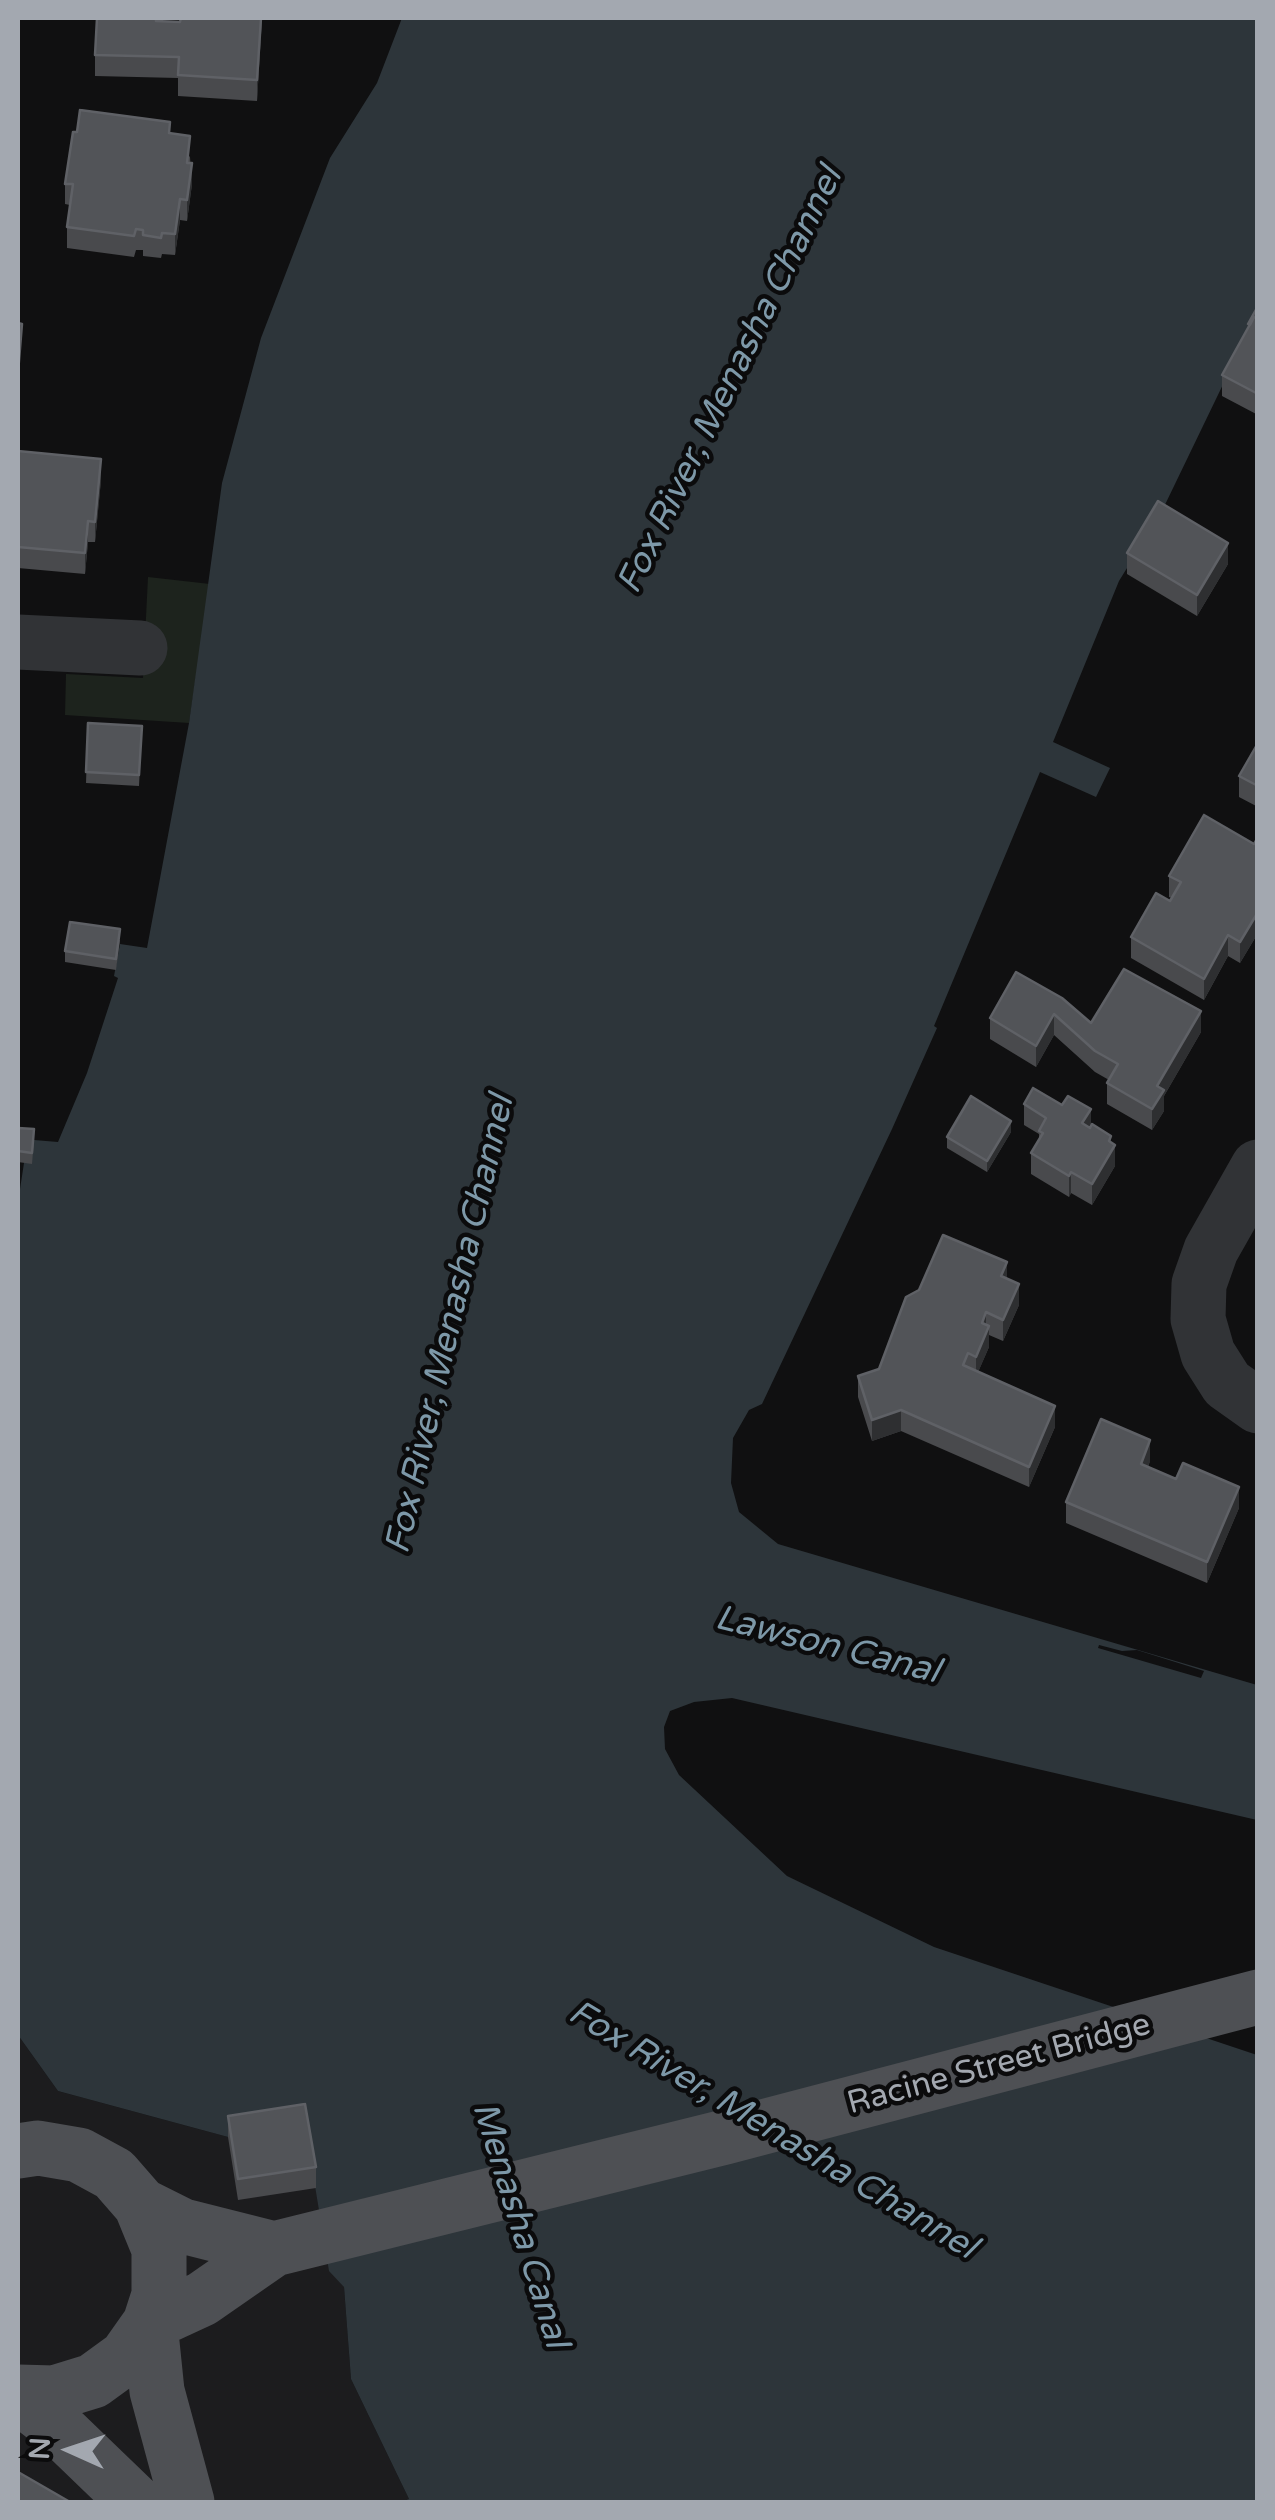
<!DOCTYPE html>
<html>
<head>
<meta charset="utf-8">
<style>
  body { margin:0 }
  #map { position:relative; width:1275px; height:2520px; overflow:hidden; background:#101011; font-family:"Varela Round",sans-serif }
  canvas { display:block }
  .frame { position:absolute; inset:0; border:20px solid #a3a8b0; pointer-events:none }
  .north { position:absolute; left:20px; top:2400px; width:100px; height:100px; -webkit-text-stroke:8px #0b0b0c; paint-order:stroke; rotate:273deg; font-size:28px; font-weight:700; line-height:40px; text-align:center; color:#a3a8b0 }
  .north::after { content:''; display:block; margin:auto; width:35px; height:45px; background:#a3a8b0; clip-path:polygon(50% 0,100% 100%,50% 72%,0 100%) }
</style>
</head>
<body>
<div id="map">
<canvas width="1275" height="2520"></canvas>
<div class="frame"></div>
<div class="north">N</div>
</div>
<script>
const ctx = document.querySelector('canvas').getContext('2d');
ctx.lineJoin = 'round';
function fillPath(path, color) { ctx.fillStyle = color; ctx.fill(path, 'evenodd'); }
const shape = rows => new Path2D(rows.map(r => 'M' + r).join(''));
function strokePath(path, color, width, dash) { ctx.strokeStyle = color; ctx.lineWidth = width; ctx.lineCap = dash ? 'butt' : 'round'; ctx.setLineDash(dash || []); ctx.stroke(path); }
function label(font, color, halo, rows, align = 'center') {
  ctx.font = font + ' "Varela Round",sans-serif'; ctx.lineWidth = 9; ctx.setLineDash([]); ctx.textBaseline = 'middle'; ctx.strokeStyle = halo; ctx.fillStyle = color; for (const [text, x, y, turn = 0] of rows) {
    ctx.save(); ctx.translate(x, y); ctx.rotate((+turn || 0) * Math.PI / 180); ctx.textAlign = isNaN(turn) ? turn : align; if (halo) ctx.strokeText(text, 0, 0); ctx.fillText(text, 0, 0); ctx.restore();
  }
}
fillPath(shape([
  [18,2035,58,2091,228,2137,305,2125,344,2287,351,2379,409,2499,400,2502,18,2502]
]), '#1c1c1e');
fillPath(shape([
  [148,577,210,584,189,723,65,715,66,674,143,678]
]), '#1d231d');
fillPath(shape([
  [402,18,1257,18,1257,314,1161,513,1119,581,1053,742,1110,768,1096,797,1040,772,934,1026,937,1028,892,1129,762,1404,749,1410,733,1438,731,1483,739,1512,778,1544,1257,1685,1257,1820,732,1698,694,1702,670,1711,664,1727,665,1749,679,1775,787,1876,934,1947,1257,2055,1257,2502,400,2502,409,2499,351,2379,344,2287,329,2271,305,2125,228,2137,58,2091,18,2035,18,1202,24,1163,34,1140,58,1142,87,1073,118,978,114,976,120,944,147,948,189,723,222,483,261,338,330,158,377,83]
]), '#2d353a');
fillPath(shape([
  [1099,1645,1122,1651,1137,1650,1204,1671,1201,1678,1098,1648]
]), '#101011');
strokePath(shape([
  [18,642,140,648],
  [1258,1167,1211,1250,1199,1284,1198,1319,1208,1354,1227,1384,1258,1406]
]), '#313336', 55);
strokePath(shape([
  [18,2151,38,2148,79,2155,114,2174,141,2205,159,2249,159,2295,150,2323,126,2357,93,2381,54,2393,18,2392],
  [141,2205,183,2226,274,2249],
  [18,2396,53,2423,135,2502],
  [187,2502,157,2391,150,2323,202,2299,274,2249,725,2137,1258,1997]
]), '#4e5054', 55);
fillPath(shape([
  [157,18,157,21,180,22,262,18,257,101,178,96,178,78,95,76,95,55],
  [170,134,190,157,192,184,187,221,180,220,175,255,162,254,161,258,143,256,143,250,136,250,134,257,67,248,67,227,70,205,65,204,65,184],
  [1258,306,1258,415,1222,396,1222,375,1248,328,1248,324],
  [18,451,101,480,95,542,88,542,85,574,18,568],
  [1127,553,1228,564,1197,616,1127,574],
  [88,723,142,726,139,786,86,783],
  [1258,743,1258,807,1239,797,1239,776],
  [1258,837,1258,933,1240,963,1228,956,1204,1000,1131,958,1131,937,1172,898,1169,897,1169,876,1254,844],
  [120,940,116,970,65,962,65,951],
  [1062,998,1091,1023,1201,1032,1164,1096,1164,1111,1152,1130,1107,1104,1107,1083,1109,1080,1095,1072,1054,1035,1036,1067,990,1039,990,1018],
  [1024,1104,1091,1127,1111,1142,1115,1166,1092,1205,1071,1193,1069,1197,1031,1174,1031,1153,1039,1140,1039,1134,1024,1125],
  [18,1128,34,1140,32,1164,18,1162],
  [1011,1132,987,1172,947,1148,947,1137],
  [1007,1279,1019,1305,1003,1341,989,1335,989,1347,978,1372,1055,1427,1029,1487,901,1431,872,1441,858,1397,858,1376,879,1369],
  [1150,1461,1148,1467,1239,1508,1207,1583,1066,1523,1066,1502],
  [228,2116,316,2167,316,2188,238,2200,228,2137]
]), '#494a4d');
fillPath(shape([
  [261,18,262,18,257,101,257,80],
  [192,163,192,184,187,221,187,200],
  [180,199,180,220,175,255,175,234],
  [101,459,101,480,95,542,95,522],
  [88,521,88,542,85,574,85,553],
  [1228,543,1228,564,1197,616,1197,595],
  [1258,912,1258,933,1240,963,1240,942],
  [1228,935,1228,956,1204,1000,1204,979],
  [1201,1011,1201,1032,1164,1096,1164,1111,1152,1130,1152,1109,1157,1086],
  [1054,1014,1054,1035,1036,1067,1036,1046],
  [1091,1109,1091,1130,1082,1123],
  [1011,1121,1011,1132,987,1172,987,1161],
  [1111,1136,1111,1152,1115,1145,1115,1166,1092,1205,1092,1184],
  [1071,1172,1071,1193,1069,1197,1069,1176],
  [1007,1262,1007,1283,1001,1276],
  [1019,1284,1019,1305,1003,1341,1003,1320],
  [986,1312,986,1333,989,1326,989,1347,976,1377,976,1357,982,1323],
  [1055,1406,1055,1427,1029,1487,1029,1467],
  [901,1410,901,1431,872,1441,872,1420],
  [1150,1440,1150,1461,1141,1485,1141,1464],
  [1239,1487,1239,1508,1207,1583,1207,1562]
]), '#2e2f31');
const building = shape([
  [97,18,156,18,156,21,180,22,181,18,261,18,257,80,178,75,179,57,95,55,97,18],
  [80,110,170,122,169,133,190,136,187,163,192,163,187,200,180,199,175,234,162,233,161,238,143,235,143,230,136,229,134,236,67,227,73,184,65,184,73,132,77,132,80,110],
  [1258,306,1258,319,1254,317,1250,325,1248,324,1258,306],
  [1254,317,1258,319,1258,394,1222,375,1254,317],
  [18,323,22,324,18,373,18,323],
  [18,451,101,459,95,522,88,521,85,553,18,547,18,451],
  [1158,501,1228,543,1197,595,1127,553,1158,501],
  [88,723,142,726,139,775,86,772,88,723],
  [1258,743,1258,786,1239,776,1258,743],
  [1204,815,1254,844,1258,837,1258,912,1240,942,1228,935,1204,979,1131,937,1156,893,1170,901,1181,882,1169,876,1204,815],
  [70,922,120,929,116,959,65,951,70,922],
  [1124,969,1201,1011,1157,1086,1164,1090,1152,1109,1107,1083,1118,1064,1095,1051,1054,1014,1036,1046,990,1018,1016,972,1062,998,1091,1023,1124,969],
  [1033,1088,1062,1105,1068,1096,1091,1109,1082,1123,1090,1128,1092,1124,1111,1136,1109,1141,1115,1145,1092,1184,1071,1172,1069,1176,1031,1153,1043,1133,1039,1131,1046,1118,1024,1104,1033,1088],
  [971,1096,1011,1121,987,1161,947,1137,971,1096],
  [18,1128,34,1129,32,1153,18,1151,18,1128],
  [943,1235,1007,1262,1001,1276,1019,1284,1003,1320,986,1312,982,1323,989,1326,976,1357,968,1353,963,1365,1055,1406,1029,1467,901,1410,872,1420,858,1376,879,1369,906,1297,919,1290,943,1235],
  [1101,1419,1150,1440,1141,1464,1176,1479,1183,1463,1239,1487,1207,1562,1066,1502,1101,1419],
  [305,2104,316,2167,238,2179,228,2116,305,2104],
  [18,2472,70,2502,18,2502,18,2472]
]);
fillPath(building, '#525458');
strokePath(building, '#5f6166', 2.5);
label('32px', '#a3a8b0', '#0b0b0c', [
  ["Racine Street Bridge",999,2065,-15]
]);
label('italic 35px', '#7d98a8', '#0b0b0c', [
  ["Fox River, Menasha Channel",731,381,-64],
  ["Fox River, Menasha Channel",451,1325,-77],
  ["Lawson Canal",827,1646,14],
  ["Fox River, Menasha Channel",772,2131,31],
  ["Menasha Canal",519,2225,73]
]);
</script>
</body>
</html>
